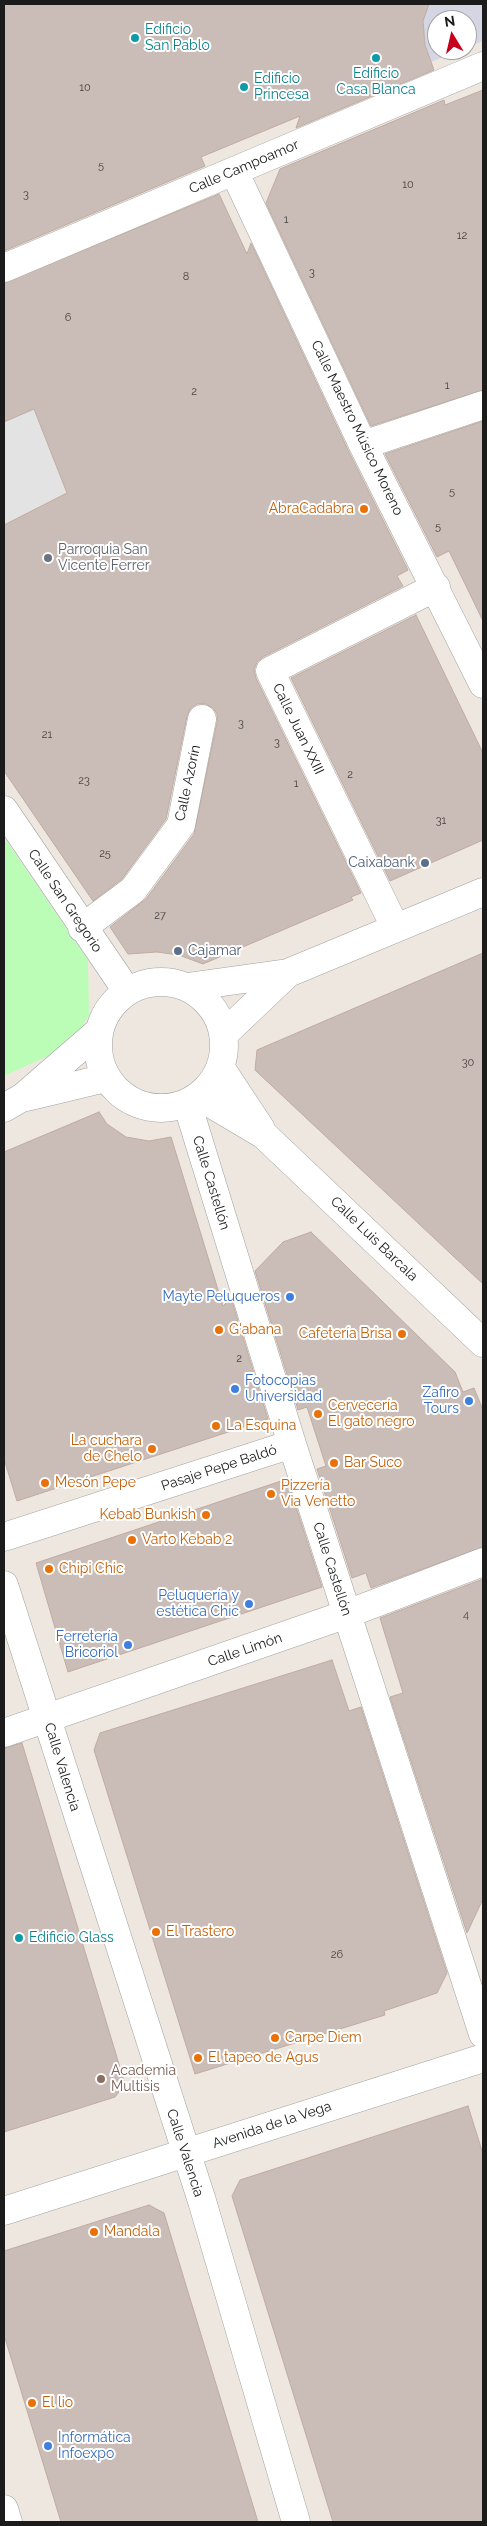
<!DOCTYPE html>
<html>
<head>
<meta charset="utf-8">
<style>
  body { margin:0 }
  #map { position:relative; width:487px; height:2526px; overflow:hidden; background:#eee7df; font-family:Raleway,sans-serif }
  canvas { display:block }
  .frame { position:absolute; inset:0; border:5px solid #1b1b1b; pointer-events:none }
  .north { position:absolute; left:427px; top:10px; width:50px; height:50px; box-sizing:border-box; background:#fff; border:1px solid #a4a4a4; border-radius:50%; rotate:351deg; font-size:14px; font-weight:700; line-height:20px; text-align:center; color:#1b1b1b }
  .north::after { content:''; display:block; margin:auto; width:18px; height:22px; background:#c6001a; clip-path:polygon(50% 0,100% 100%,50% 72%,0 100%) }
</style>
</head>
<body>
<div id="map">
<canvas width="487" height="2526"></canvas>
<div class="frame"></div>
<div class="north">N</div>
</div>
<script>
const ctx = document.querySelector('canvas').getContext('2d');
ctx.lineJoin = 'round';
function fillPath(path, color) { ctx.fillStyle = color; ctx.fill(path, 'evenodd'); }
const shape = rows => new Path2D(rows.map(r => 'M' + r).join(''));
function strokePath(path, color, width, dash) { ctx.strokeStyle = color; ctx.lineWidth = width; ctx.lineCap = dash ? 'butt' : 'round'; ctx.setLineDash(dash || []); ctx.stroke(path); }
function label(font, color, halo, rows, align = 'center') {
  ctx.font = font + ' Raleway,sans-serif'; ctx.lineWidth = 4; ctx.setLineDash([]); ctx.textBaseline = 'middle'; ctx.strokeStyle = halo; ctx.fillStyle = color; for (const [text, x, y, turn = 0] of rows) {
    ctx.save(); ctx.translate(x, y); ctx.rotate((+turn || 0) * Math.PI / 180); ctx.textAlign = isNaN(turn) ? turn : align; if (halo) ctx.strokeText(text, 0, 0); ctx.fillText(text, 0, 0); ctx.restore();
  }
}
fillPath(shape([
  [4,837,88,960,89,1015,70,1046,4,1076]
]), '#bbfdb7');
fillPath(shape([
  [34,409,67,493,4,525,4,422]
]), '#e3e3e3');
fillPath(shape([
  [429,4,483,4,483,41,467,47,467,20,437,20,437,50,460,50,431,62,425,45,423,21]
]), '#d4d6e3');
const building = shape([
  [4,4,429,4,423,21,425,45,434,70,296,128,300,116,201,157,205,166,4,251,4,4],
  [483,90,483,390,371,426,266,203,280,169,444,100,445,105,483,90],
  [219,194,247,254,251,243,349,452,408,570,397,576,403,586,263,657,257,662,254,670,256,678,361,893,351,897,353,900,203,964,179,955,157,952,128,954,110,927,146,899,194,834,217,722,217,714,213,708,206,704,197,704,191,708,187,716,166,819,122,879,93,901,4,771,4,525,67,493,34,409,4,422,4,283,219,194],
  [483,421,483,621,449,551,437,557,385,454,483,421],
  [416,615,483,753,483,840,390,881,291,678,416,615],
  [483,953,483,1284,255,1070,257,1050,483,953],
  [99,1112,107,1124,126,1137,149,1141,171,1137,223,1306,231,1298,268,1419,17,1501,4,1459,4,1152,99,1112],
  [311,1232,455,1372,463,1392,474,1388,483,1410,483,1547,371,1588,366,1573,352,1578,317,1469,326,1466,307,1407,298,1410,255,1271,283,1242,311,1232],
  [287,1479,322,1587,68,1672,36,1563,287,1479],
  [483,1579,483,1899,467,1933,390,1697,403,1693,380,1618,483,1579],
  [332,1660,349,1711,361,1707,447,1973,437,1993,384,2011,385,2015,195,2074,94,1750,100,1733,332,1660],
  [22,1743,125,2084,115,2097,4,2132,4,1748,22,1743],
  [468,2106,483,2154,483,2522,333,2522,232,2196,240,2180,468,2106],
  [149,2205,164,2213,258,2522,61,2522,4,2335,4,2251,149,2205]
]);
fillPath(building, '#cabcb6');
strokePath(building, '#c0aba1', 1);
const minor = shape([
  [234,171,363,445,483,684],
  [4,268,483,66],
  [363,445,483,405],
  [4,810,127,991],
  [395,927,270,671,436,587],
  [82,928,133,890,181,825,202,719],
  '98 1045a63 63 0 1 1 126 0a63 63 0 1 1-126 0Z',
  [187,987,288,973,483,892],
  [224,1034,288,973],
  [220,1067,261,1129],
  [198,1096,264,1135,483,1343],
  [27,1097,106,1078],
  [187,1103,292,1444,483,2034],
  [4,1108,23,1097,98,1032],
  [4,1537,292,1444],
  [4,1585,202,2201,296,2522],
  [4,1733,347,1614,483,1562],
  [4,2211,483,2058],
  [4,2509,8,2522]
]);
strokePath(minor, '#a2a2a2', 29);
strokePath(minor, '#fff', 28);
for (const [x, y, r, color] of [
  [135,38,5,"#0f9aa8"],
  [376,58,5,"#0f9aa8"],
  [244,87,5,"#0f9aa8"],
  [364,509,5,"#e8710a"],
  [48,558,5,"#6b7280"],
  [425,863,5,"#5c6f8a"],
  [178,951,5,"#5c6f8a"],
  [290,1297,5,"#3f7fe0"],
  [219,1330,5,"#e8710a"],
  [402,1334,5,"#e8710a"],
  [235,1389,5,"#3f7fe0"],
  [469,1401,5,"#3f7fe0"],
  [318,1414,5,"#e8710a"],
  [216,1426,5,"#e8710a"],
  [152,1449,5,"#e8710a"],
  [334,1463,5,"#e8710a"],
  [45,1483,5,"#e8710a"],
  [271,1494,5,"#e8710a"],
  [206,1515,5,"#e8710a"],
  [132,1540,5,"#e8710a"],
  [49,1569,5,"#e8710a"],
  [249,1604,5,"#3f7fe0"],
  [128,1645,5,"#3f7fe0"],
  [156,1932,5,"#e8710a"],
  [19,1938,5,"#0f9aa8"],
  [275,2038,5,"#e8710a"],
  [198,2058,5,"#e8710a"],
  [101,2079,5,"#8d6e63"],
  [94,2232,5,"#e8710a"],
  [32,2403,5,"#e8710a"],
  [48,2446,5,"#3f7fe0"]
]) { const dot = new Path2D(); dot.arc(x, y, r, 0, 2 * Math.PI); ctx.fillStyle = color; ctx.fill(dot); strokePath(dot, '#fff', 2); }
label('11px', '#474342', null, [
  ["10",85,88],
  ["5",101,166],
  ["10",408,185],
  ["3",26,195],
  ["1",286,220],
  ["12",462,236],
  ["3",312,273],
  ["8",186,277],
  ["6",68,318],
  ["1",447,386],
  ["2",194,392],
  ["5",452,492],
  ["5",438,527],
  ["3",241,724],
  ["21",47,735],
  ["3",277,743],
  ["2",350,775],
  ["23",84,781],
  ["1",296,784],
  ["31",441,821],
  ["25",105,854],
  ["27",160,916],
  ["30",468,1063],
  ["2",239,1359],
  ["4",466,1615],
  ["26",337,1955]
]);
label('14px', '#0d838f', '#fff', [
  ["Edificio",145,30],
  ["San Pablo",145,46],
  ["Edificio",376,74,"center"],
  ["Casa Blanca",376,90,"center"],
  ["Edificio",254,79],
  ["Princesa",254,95],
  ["Edificio Glass",29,1938]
], 'left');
label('14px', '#1b1b1b', '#fff', [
  ["Calle Campoamor",244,167,-23],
  ["Calle Maestro Músico Moreno",357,428,64],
  ["Calle Juan XXIII",298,729,64],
  ["Calle Azorín",188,783,-78],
  ["Calle San Gregorio",65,901,56],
  ["Calle Castellón",211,1183,73],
  ["Calle Luis Barcala",374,1239,44],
  ["Pasaje Pepe Baldó",219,1468,-18],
  ["Calle Castellón",332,1569,72],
  ["Calle Limón",245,1650,-19],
  ["Calle Valencia",62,1767,73],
  ["Avenida de la Vega",272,2125,-18],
  ["Calle Valencia",185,2153,72]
]);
label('14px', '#c56008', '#fff', [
  ["AbraCadabra",354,509,"right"],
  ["G'abana",229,1330],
  ["Cafetería Brisa",392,1334,"right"],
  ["Cervecería",328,1406],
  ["El gato negro",328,1422],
  ["La Esquina",226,1426],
  ["La cuchara",142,1441,"right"],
  ["de Chelo",142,1457,"right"],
  ["Bar Suco",344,1463],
  ["Mesón Pepe",55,1483],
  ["Pizzería",281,1486],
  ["Via Venetto",281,1502],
  ["Kebab Bunkish",196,1515,"right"],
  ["Varto Kebab 2",142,1540],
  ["Chipi Chic",59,1569],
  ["El Trastero",166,1932],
  ["Carpe Diem",285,2038],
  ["El tapeo de Agus",208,2058],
  ["Mandala",104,2232],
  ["El lio",42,2403]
], 'left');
label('14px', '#5b616d', '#fff', [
  ["Parroquia San",58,550],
  ["Vicente Ferrer",58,566]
], 'left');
label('14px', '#4e5e75', '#fff', [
  ["Caixabank",415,863],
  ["Cajamar",188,951,"left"]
], 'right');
label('14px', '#366cbe', '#fff', [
  ["Mayte Peluqueros",280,1297],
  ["Fotocopias",245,1381,"left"],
  ["Universidad",245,1397,"left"],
  ["Zafiro",459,1393],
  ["Tours",459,1409],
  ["Peluquería y",239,1596],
  ["estética Chic",239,1612],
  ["Ferretería",118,1637],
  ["Bricoriol",118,1653],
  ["Informática",58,2438,"left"],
  ["Infoexpo",58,2454,"left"]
], 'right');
label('14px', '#785e54', '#fff', [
  ["Academia",111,2071],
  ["Multisis",111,2087]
], 'left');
</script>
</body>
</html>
